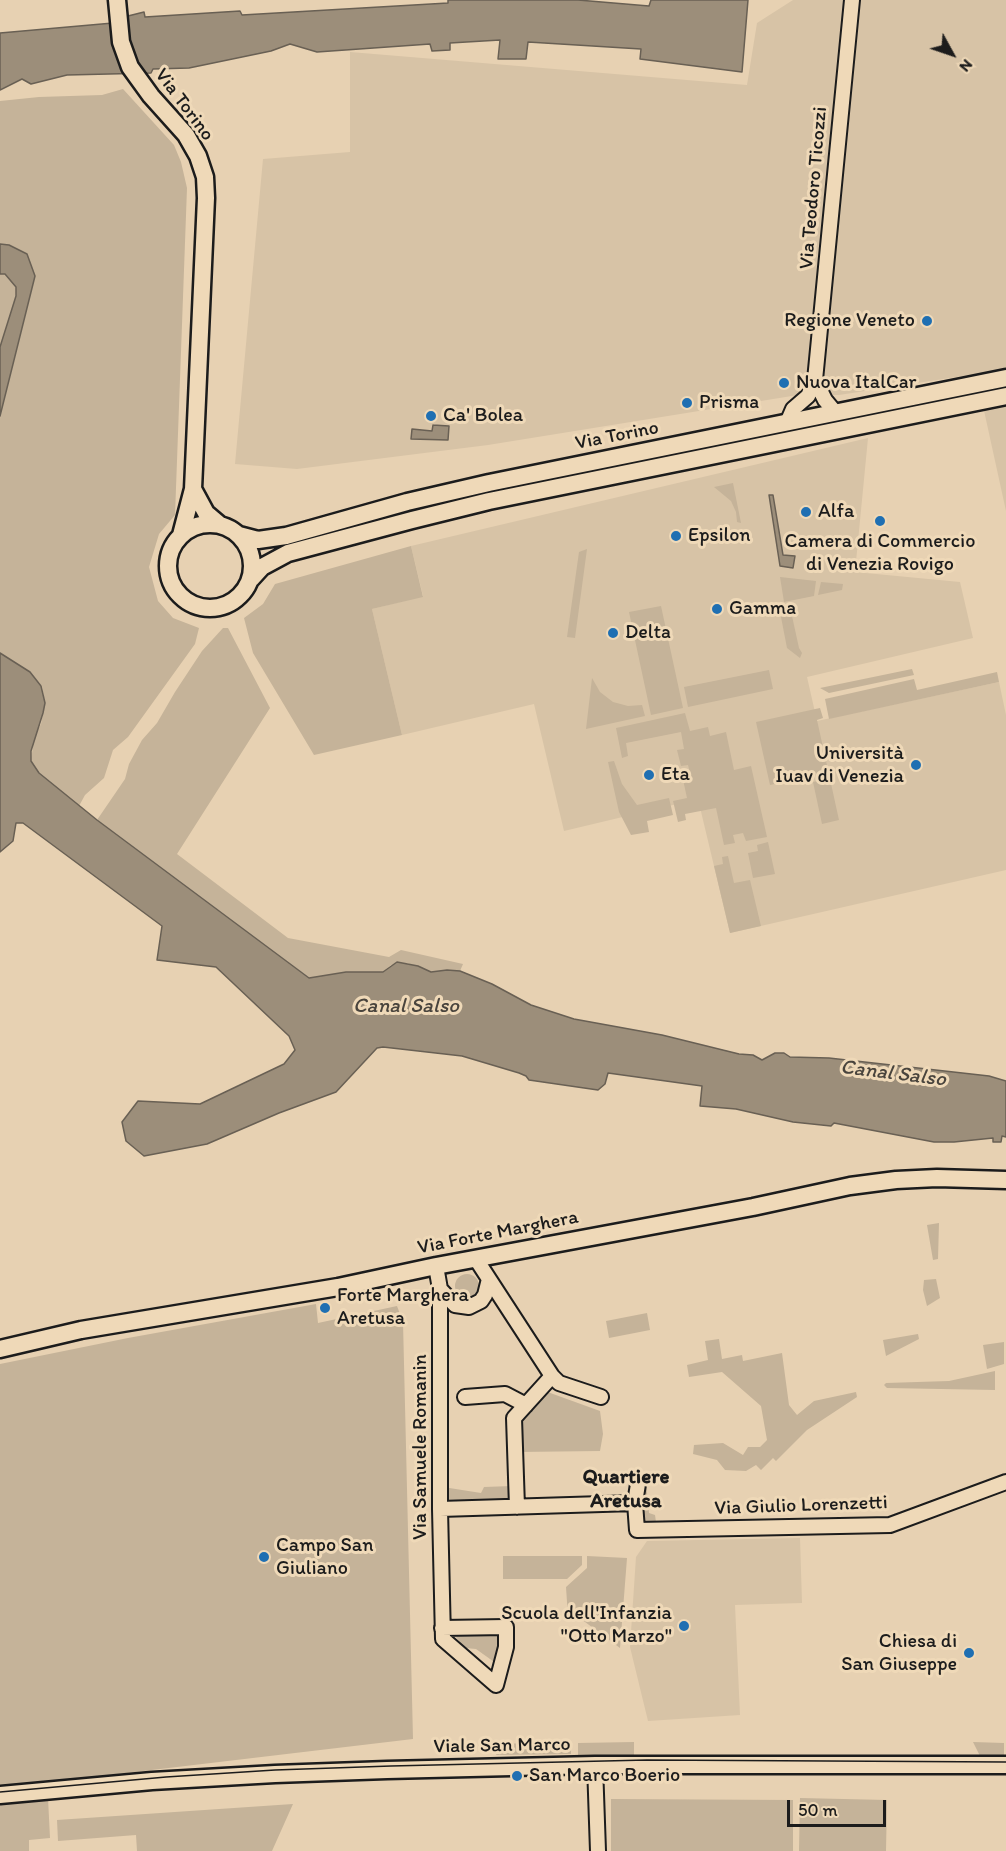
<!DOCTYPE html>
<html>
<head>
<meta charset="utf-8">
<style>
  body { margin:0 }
  #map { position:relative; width:1006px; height:1851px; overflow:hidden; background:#e7d1b2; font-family:Itim,sans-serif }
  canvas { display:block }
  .north { position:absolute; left:922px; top:24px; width:60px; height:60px; -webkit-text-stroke:4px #efd9b8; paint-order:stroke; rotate:130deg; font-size:16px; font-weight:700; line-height:24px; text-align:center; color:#1c1c1c }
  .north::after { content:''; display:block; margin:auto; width:21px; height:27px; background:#1c1c1c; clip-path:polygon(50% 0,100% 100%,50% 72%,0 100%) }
  .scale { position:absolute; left:787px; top:1800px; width:99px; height:27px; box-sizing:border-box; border:3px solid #1c1c1c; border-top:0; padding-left:8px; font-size:18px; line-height:21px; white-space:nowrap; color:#1c1c1c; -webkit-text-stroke:4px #efd9b8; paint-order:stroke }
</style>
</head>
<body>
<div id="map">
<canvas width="1006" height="1851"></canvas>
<div class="north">N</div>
<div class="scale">50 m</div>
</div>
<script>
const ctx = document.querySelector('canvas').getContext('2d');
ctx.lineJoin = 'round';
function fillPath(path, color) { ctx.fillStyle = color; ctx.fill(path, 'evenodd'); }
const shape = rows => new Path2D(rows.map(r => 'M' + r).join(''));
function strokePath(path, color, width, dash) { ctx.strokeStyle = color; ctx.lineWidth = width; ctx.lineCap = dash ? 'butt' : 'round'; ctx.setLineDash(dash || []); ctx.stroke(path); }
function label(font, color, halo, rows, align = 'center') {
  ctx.font = font + ' Itim,sans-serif'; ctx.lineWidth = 6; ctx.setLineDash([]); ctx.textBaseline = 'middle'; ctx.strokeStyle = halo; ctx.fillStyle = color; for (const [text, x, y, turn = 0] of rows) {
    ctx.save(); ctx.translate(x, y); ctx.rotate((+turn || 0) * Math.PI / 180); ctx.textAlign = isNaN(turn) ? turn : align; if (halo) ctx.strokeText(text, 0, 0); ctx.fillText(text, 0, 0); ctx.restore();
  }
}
fillPath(shape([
  [793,0,1006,0,1006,511,976,374,839,395,798,395,488,445,297,469,235,464,263,159,350,152,350,52,747,85,757,23],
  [868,438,855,572,960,582,973,638,807,677,817,721,999,682,1006,715,1006,870,730,933,698,799,564,831,534,704,402,735,372,609,423,596,411,546],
  [800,1538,802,1603,735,1605,740,1715,648,1721,630,1647,636,1557,647,1541]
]), '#d7c3a6');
fillPath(shape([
  [123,89,174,145,181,162,187,188,175,515,159,534,149,567,158,601,173,618,199,628,195,644,128,737,113,750,104,778,85,795,79,806,39,773,31,761,34,737,41,724,45,703,42,686,30,672,0,653,0,416,35,276,9,245,0,244,0,101,39,97,102,95],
  [0,274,5,274,16,287,16,296,0,347],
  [733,483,741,523,737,522,736,512,731,501,714,487],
  [411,546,423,597,372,609,402,735,314,755,253,653,244,618,263,604,275,584],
  [587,549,575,638,567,637,579,552],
  [780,577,816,581,814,596,784,602],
  [821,582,843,584,842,590,818,595],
  [661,606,683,708,651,715,629,612],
  [792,616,799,648,802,653,800,658,787,648,781,617],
  [223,628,228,628,270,708,177,854,288,938,389,957,401,950,463,964,460,971,448,970,431,972,407,963,391,965,383,972,346,972,309,978,97,820,125,779,129,764,142,740,157,723,175,692,202,651],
  [912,669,914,675,829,693,820,688],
  [769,670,773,689,688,707,684,687],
  [997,672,999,682,829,719,825,699,914,679,917,690],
  [592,678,600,692,613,702,628,706,642,705,645,716,586,729],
  [820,708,823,718,817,720,839,820,822,824,813,782,827,779,826,773,770,785,756,722],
  [685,713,690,731,708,727,710,736,726,732,734,770,751,766,767,837,746,841,743,833,733,835,735,843,724,845,716,808,685,814,686,820,678,822,673,801,687,798,682,775,690,773,688,765,681,766,677,750,684,749,681,732,626,743,628,756,622,758,616,728],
  [614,761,622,784,637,805,669,798,673,815,647,821,649,832,631,835,619,812,608,762],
  [768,842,775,874,753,878,748,853,758,851,757,845],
  [728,856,734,883,750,880,761,926,730,933,714,866,723,864,722,857],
  [939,1223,938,1259,933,1260,927,1225],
  '455 1286a12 12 0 1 1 24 0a12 12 0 1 1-24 0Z',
  [936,1279,940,1298,927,1306,923,1290,924,1280],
  [316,1304,318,1323,397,1306,403,1322,413,1739,0,1788,0,1364,128,1338],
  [647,1313,650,1330,609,1338,606,1321],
  [918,1334,919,1339,886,1356,883,1340],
  [719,1339,722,1359,742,1355,743,1361,782,1353,789,1405,797,1415,814,1401,856,1392,857,1397,807,1430,776,1461,773,1458,761,1470,756,1465,746,1471,725,1470,717,1460,693,1454,694,1445,723,1443,743,1455,748,1447,760,1447,767,1440,761,1406,722,1372,689,1377,687,1365,708,1360,705,1341],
  [1004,1342,1004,1364,987,1369,983,1345],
  [995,1371,995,1390,887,1388,884,1385,886,1383,949,1381],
  [542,1390,600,1411,603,1434,600,1451,518,1452,517,1420],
  [644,1482,646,1482,649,1513,655,1515,656,1522,638,1522,638,1512,645,1508,644,1494,642,1492],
  [512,1486,513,1504,443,1504,443,1487,481,1493,484,1487],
  [503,1556,582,1556,582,1565,567,1579,503,1579],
  [587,1556,627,1558,620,1648,577,1616,568,1617,566,1587,587,1568],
  [466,1634,501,1635,497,1664,476,1649,465,1648,456,1637],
  [571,1742,571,1754,496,1755,495,1744],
  [634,1742,634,1757,578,1758,578,1743],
  [973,1742,1004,1743,1004,1759,981,1758],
  [48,1798,50,1838,29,1840,29,1851,0,1851,0,1802],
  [800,1798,887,1800,886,1851,799,1851],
  [611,1799,793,1800,793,1851,611,1851],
  [293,1804,272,1851,137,1851,136,1835,58,1841,57,1820]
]), '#c5b399');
const water = shape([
  [448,0,578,0,649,6,651,0,748,0,742,72,640,59,641,49,528,42,526,59,498,59,500,40,450,43,450,50,432,51,430,44,317,52,290,44,271,51,189,68,153,69,151,73,67,75,31,84,22,79,0,90,0,33,113,23,124,17,144,12,145,17,240,11,242,15,448,3,448,0],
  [0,244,9,245,27,254,35,276,0,416,0,347,16,296,16,287,5,274,0,274,0,244],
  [433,425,449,426,448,440,411,439,412,429,432,431,433,425],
  [769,495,773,495,783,555,795,556,793,568,780,566,769,495],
  [0,653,30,672,41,686,45,703,43,713,31,751,31,761,39,773,97,820,309,978,346,972,383,972,397,962,418,966,431,972,447,970,460,971,492,984,531,1005,574,1019,662,1035,739,1054,753,1055,762,1060,775,1053,784,1053,790,1057,829,1058,989,1076,1006,1081,1006,1137,1002,1136,1001,1142,993,1142,993,1138,954,1142,934,1142,834,1123,831,1126,793,1122,736,1109,700,1106,702,1086,608,1073,605,1084,598,1090,529,1080,526,1076,519,1073,462,1056,383,1047,377,1048,336,1092,279,1113,207,1144,144,1156,126,1141,122,1122,138,1101,200,1104,284,1064,295,1050,289,1036,216,967,157,960,162,926,23,823,16,823,13,841,0,852,0,653]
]);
fillPath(water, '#9c8e7a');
strokePath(water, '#696054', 1.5);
const minor = shape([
  [815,380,825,400,835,412],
  [787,423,793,409,808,396,815,380,852,0],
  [476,1259,552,1376,559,1383,601,1397],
  [436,1266,440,1289,440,1509,443,1639,496,1685,506,1647,506,1627,442,1628],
  [440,1289,455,1305,469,1307,481,1301,485,1295,489,1279],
  [465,1397,505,1394,526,1405],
  [638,1484,635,1503,637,1530,890,1525,1006,1482],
  [517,1507,514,1418,552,1376],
  [440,1509,635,1503],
  [595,1765,598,1851]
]);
const tertiary = shape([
  [117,0,121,42,130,67,151,96,186,135,198,156,205,177,206,198,193,489,181,535],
  [193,489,206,513,219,524],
  '168 566a42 42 0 1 1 84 0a42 42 0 1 1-84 0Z',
  [239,535,258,540,286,536,407,502,489,483,1006,378],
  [251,579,262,567,288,553,412,520,489,501,1006,396],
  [0,1349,81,1330,338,1287,436,1266,753,1207,850,1186,896,1180,937,1178,1006,1180],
  [0,1795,152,1781,275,1774,387,1770,595,1765,1006,1765]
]);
strokePath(minor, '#1c1c1c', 18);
strokePath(tertiary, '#1c1c1c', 21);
strokePath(minor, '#efd9b8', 14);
strokePath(tertiary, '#efd9b8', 16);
strokePath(shape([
  [0,1792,166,1777,275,1770,391,1766,647,1760,1006,1762]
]), '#1c1c1c', 1.5);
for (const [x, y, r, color] of [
  [927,321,6,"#1f6fb2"],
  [784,383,6,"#1f6fb2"],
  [687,403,6,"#1f6fb2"],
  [431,416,6,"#1f6fb2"],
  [806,512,6,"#1f6fb2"],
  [880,521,6,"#1f6fb2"],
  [676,536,6,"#1f6fb2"],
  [717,609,6,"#1f6fb2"],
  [613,633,6,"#1f6fb2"],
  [916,765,6,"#1f6fb2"],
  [649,775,6,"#1f6fb2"],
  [325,1308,6,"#1f6fb2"],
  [264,1557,6,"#1f6fb2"],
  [684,1626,6,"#1f6fb2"],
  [969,1653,6,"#1f6fb2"],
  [517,1776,6,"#1f6fb2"]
]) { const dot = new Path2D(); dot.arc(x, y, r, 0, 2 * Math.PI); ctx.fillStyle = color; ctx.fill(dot); strokePath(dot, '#efd9b8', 2); }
label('20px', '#1c1c1c', '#efd9b8', [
  ["Via Torino",184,105,53],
  ["Via Teodoro Ticozzi",814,188,-85],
  ["Via Torino",617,436,-11],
  ["Via Forte Marghera",498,1233,-11],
  ["Via Samuele Romanin",421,1447,-90],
  ["Via Giulio Lorenzetti",801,1506,-2],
  ["Viale San Marco",502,1746,-1]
]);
label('20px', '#1c1c1c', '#efd9b8', [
  ["Regione Veneto",915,321,"right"],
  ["Nuova ItalCar",796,383],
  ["Prisma",699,403],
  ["Ca' Bolea",443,416],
  ["Alfa",818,512],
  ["Epsilon",688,536],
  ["Camera di Commercio",880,542,"center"],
  ["di Venezia Rovigo",880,565,"center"],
  ["Gamma",729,609],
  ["Delta",625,633],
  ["Università",904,754,"right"],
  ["Iuav di Venezia",904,777,"right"],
  ["Eta",661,775],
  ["Forte Marghera",337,1296],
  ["Aretusa",337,1319],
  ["Campo San",276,1546],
  ["Giuliano",276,1569],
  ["Scuola dell'Infanzia",672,1614,"right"],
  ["\"Otto Marzo\"",672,1637,"right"],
  ["Chiesa di",957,1642,"right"],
  ["San Giuseppe",957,1665,"right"],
  ["San Marco Boerio",529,1776]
], 'left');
label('italic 21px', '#49443d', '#efd9b8', [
  ["Canal Salso",406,1007],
  ["Canal Salso",893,1074,7]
]);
label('bold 21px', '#1c1c1c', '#efd9b8', [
  ["Quartiere",626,1478],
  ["Aretusa",626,1502]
]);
</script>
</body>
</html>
